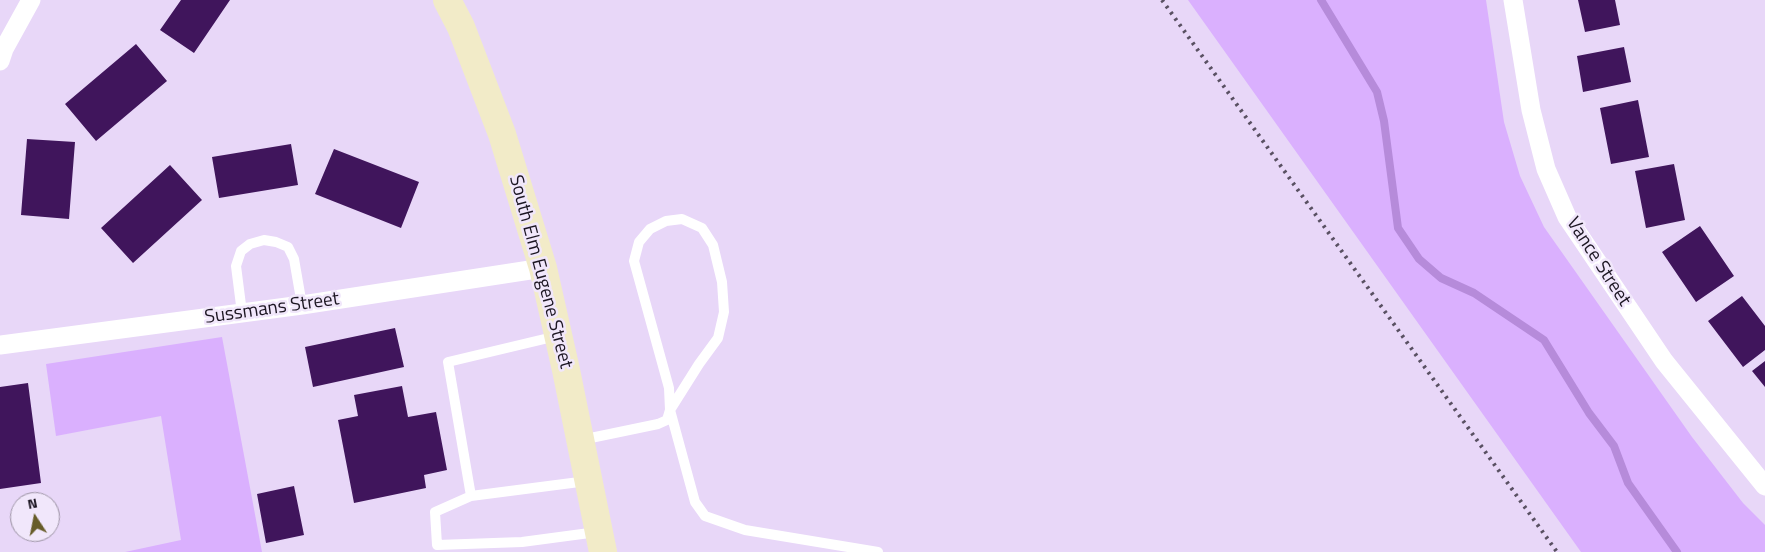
<!DOCTYPE html>
<html>
<head>
<meta charset="utf-8">
<style>
  body { margin:0 }
  #map { position:relative; width:1765px; height:552px; overflow:hidden; background:#e8d7f8; font-family:"Titillium Web",sans-serif }
  canvas { display:block }
  .north { position:absolute; left:10px; top:492px; width:50px; height:50px; box-sizing:border-box; background:#f1e7fb; border:1px solid #9c93a4; border-radius:50%; rotate:349deg; font-size:14px; font-weight:700; line-height:20px; text-align:center; color:#1c1622 }
  .north::after { content:''; display:block; margin:auto; width:18px; height:22px; background:#675c29; clip-path:polygon(50% 0,100% 100%,50% 72%,0 100%) }
</style>
</head>
<body>
<div id="map">
<canvas width="1765" height="552"></canvas>
<div class="north">N</div>
</div>
<script>
const ctx = document.querySelector('canvas').getContext('2d');
ctx.lineJoin = 'round';
function fillPath(path, color) { ctx.fillStyle = color; ctx.fill(path, 'evenodd'); }
const shape = rows => new Path2D(rows.map(r => 'M' + r).join(''));
function strokePath(path, color, width, dash) { ctx.strokeStyle = color; ctx.lineWidth = width; ctx.lineCap = dash ? 'butt' : 'round'; ctx.setLineDash(dash || []); ctx.stroke(path); }
function label(font, color, halo, rows, align = 'center') {
  ctx.font = font + ' "Titillium Web",sans-serif'; ctx.lineWidth = 5; ctx.setLineDash([]); ctx.textBaseline = 'middle'; ctx.strokeStyle = halo; ctx.fillStyle = color; for (const [text, x, y, turn = 0] of rows) {
    ctx.save(); ctx.translate(x, y); ctx.rotate((+turn || 0) * Math.PI / 180); ctx.textAlign = isNaN(turn) ? turn : align; if (halo) ctx.strokeText(text, 0, 0); ctx.fillText(text, 0, 0); ctx.restore();
  }
}
fillPath(shape([
  [1188,0,1486,0,1504,122,1520,176,1544,227,1692,437,1743,503,1765,525,1765,552,1581,552],
  [222,337,262,552,125,552,181,540,161,416,56,436,46,364]
]), '#dab0fe');
strokePath(shape([
  [1321,0,1377,92,1384,121,1398,228,1419,259,1441,278,1474,293,1544,340,1589,413,1614,446,1628,483,1677,552]
]), '#b68bda', 8);
fillPath(shape([
  [181,0,230,0,194,53,160,30],
  [1578,0,1615,0,1620,25,1585,32],
  [136,44,167,81,96,141,65,104],
  [1624,47,1631,82,1583,92,1577,56],
  [1638,100,1649,157,1611,164,1600,108],
  [27,139,75,142,69,219,21,215],
  [291,144,298,185,219,198,212,157],
  [334,149,419,182,401,228,315,194],
  [1674,164,1685,220,1646,228,1635,171],
  [170,165,202,200,133,263,101,228],
  [1700,226,1734,276,1696,302,1662,252],
  [1742,296,1765,326,1765,350,1743,367,1708,321],
  [395,328,404,367,313,387,305,347],
  [1765,361,1765,387,1752,371],
  [28,383,41,483,0,489,0,387],
  [402,386,408,417,436,412,447,470,424,475,426,488,354,503,338,420,358,416,354,395],
  [294,486,304,535,266,543,257,494]
]), '#40155c');
strokePath(shape([
  [242,313,236,266,241,251,250,244,264,240,276,242,288,247,294,259,302,305],
  [557,336,448,362,471,496,587,481],
  [581,440,658,424,667,420,670,410,669,388,634,261,639,242,650,229,666,221,682,219,702,228,713,245,722,282,724,312,718,338,699,364,670,410,695,502,705,516,745,530,878,552],
  [471,496,435,512,437,545,522,542,597,532]
]), '#fff', 10);
strokePath(shape([
  [1513,0,1531,110,1546,169,1567,217,1664,361,1765,486],
  [0,61,4,49,31,0],
  [0,345,302,305,543,268]
]), '#fff', 19);
strokePath(shape([
  [447,0,461,27,502,134,543,268,566,370,603,552]
]), '#f2ebc8', 28);
strokePath(shape([
  [1162,0,1557,552]
]), '#595062', 4, [2.5, 5]);
label('19px', '#1c1622', '#f1e7fb', [
  ["Vance Street",1598,262,57],
  ["South Elm Eugene Street",540,272,75],
  ["Sussmans Street",272,309,-8]
]);
</script>
</body>
</html>
